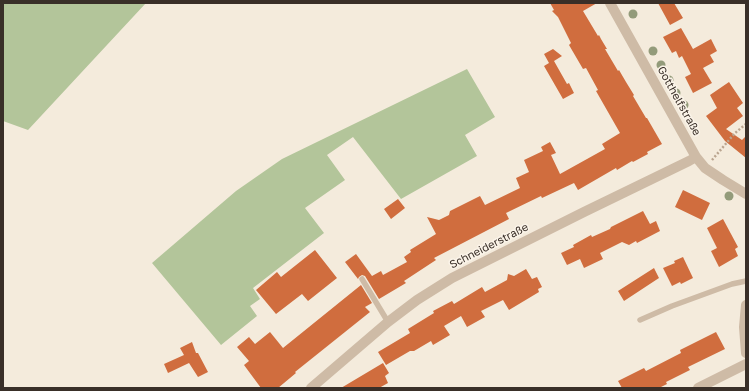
<!DOCTYPE html>
<html>
<head>
<meta charset="utf-8">
<style>
  body { margin:0 }
  #map { position:relative; width:749px; height:391px; overflow:hidden; background:#f4ebdc; font-family:"Golos Text",sans-serif }
  canvas { display:block }
  .frame { position:absolute; inset:0; border:4px solid #392f28; pointer-events:none }
</style>
</head>
<body>
<div id="map">
<canvas width="749" height="391"></canvas>
<div class="frame"></div>
</div>
<script>
const ctx = document.querySelector('canvas').getContext('2d');
ctx.lineJoin = 'round';
function fillPath(path, color) { ctx.fillStyle = color; ctx.fill(path, 'evenodd'); }
const shape = rows => new Path2D(rows.map(r => 'M' + r).join(''));
function strokePath(path, color, width, dash) { ctx.strokeStyle = color; ctx.lineWidth = width; ctx.lineCap = dash ? 'butt' : 'round'; ctx.setLineDash(dash || []); ctx.stroke(path); }
function label(font, color, halo, rows, align = 'center') {
  ctx.font = font + ' "Golos Text",sans-serif'; ctx.lineWidth = 3; ctx.setLineDash([]); ctx.textBaseline = 'middle'; ctx.strokeStyle = halo; ctx.fillStyle = color; for (const [text, x, y, turn = 0] of rows) {
    ctx.save(); ctx.translate(x, y); ctx.rotate((+turn || 0) * Math.PI / 180); ctx.textAlign = isNaN(turn) ? turn : align; if (halo) ctx.strokeText(text, 0, 0); ctx.fillText(text, 0, 0); ctx.restore();
  }
}
fillPath(shape([
  [3,3,146,3,28,130,3,121],
  [467,69,495,117,465,135,477,156,401,199,353,137,327,155,345,180,305,208,324,233,253,288,260,299,250,306,257,316,221,345,152,263,236,191,282,159]
]), '#b3c59a');
fillPath(shape([
  [550,3,597,3,583,11,598,36,599,35,601,39,607,49,605,49,618,71,619,70,626,82,634,95,633,96,646,118,647,118,662,144,647,152,648,154,633,162,632,161,617,170,616,168,578,190,574,183,542,198,541,196,506,213,509,219,434,258,436,260,404,281,406,283,379,299,365,276,362,275,359,277,358,279,345,262,356,254,372,276,381,271,383,275,407,262,404,257,411,252,410,250,436,234,427,217,439,220,449,215,450,211,480,196,485,205,520,188,516,178,529,172,524,160,543,151,541,147,550,142,556,153,551,155,560,174,605,149,602,144,620,133,596,91,598,90,586,68,583,69,569,45,571,43,558,17,552,11,554,10],
  [658,3,674,3,683,18,670,25],
  [681,28,693,49,711,39,717,51,710,55,714,62,703,68,712,83,693,93,685,77,691,74,682,56,679,58,676,51,672,53,663,37],
  [553,49,562,56,554,61,567,84,569,83,574,93,563,99,544,66,549,63,544,54],
  [729,82,743,103,737,108,743,116,726,129,742,140,746,136,746,158,725,141,706,116,717,108,710,95],
  [683,190,710,203,702,220,675,207],
  [398,199,405,208,391,219,384,209],
  [643,211,650,224,656,221,660,231,637,243,636,241,629,245,622,242,600,253,603,259,584,268,580,259,567,265,561,253,574,247,573,245,591,235,592,237,610,229,611,227],
  [723,219,738,247,735,249,738,256,719,267,711,251,717,248,707,228],
  [315,250,337,278,308,301,302,294,276,314,256,290,277,272,281,277],
  [683,257,693,278,681,284,680,282,672,286,663,268,675,263,674,261],
  [654,268,659,278,624,301,618,291],
  [526,269,532,279,537,277,542,287,538,289,539,292,509,310,503,300,481,311,485,317,467,327,461,316,444,326,450,335,433,345,431,341,414,351,410,351,386,365,378,352,410,333,408,329,434,313,433,311,452,301,454,304,482,287,485,292,507,280,508,274,514,276],
  [361,285,372,303,365,307,370,312,295,372,296,373,278,388,261,388,244,365,249,361,237,347,249,337,255,344,270,332,283,348],
  [716,332,725,349,688,367,690,370,666,382,667,384,659,388,622,388,618,381,644,368,646,371,681,353,680,350],
  [192,342,196,353,198,353,208,372,198,377,189,363,168,373,164,364,184,355,180,348],
  [383,363,389,373,385,376,388,383,379,388,341,388]
]), '#d06d3e');
strokePath(shape([
  [712,160,735,133,746,124]
]), '#baa590', 2.5, [2, 2]);
strokePath(shape([
  [362,279,388,322],
  [640,320,672,306,732,284,746,281]
]), '#cebba6', 5.5);
strokePath(shape([
  [610,3,696,157,705,168,723,180,746,194],
  [746,305,744,327,746,353],
  [311,388,388,322,417,300,452,278,584,212,689,161,696,157],
  [698,388,746,364]
]), '#cebba6', 10);
ctx.fillStyle = '#939b7a';
for (const [x, y] of [
  [633,14],
  [653,51],
  [661,65],
  [669,80],
  [676,93],
  [684,105],
  [729,196]
]) { ctx.beginPath(); ctx.arc(x, y, 4.5, 0, 2 * Math.PI); ctx.fill(); }
label('11px', '#392f28', '#fbf4e9', [
  ["Gotthelfstraße",679,101,61],
  ["Schneiderstraße",489,246,-27]
]);
</script>
</body>
</html>
